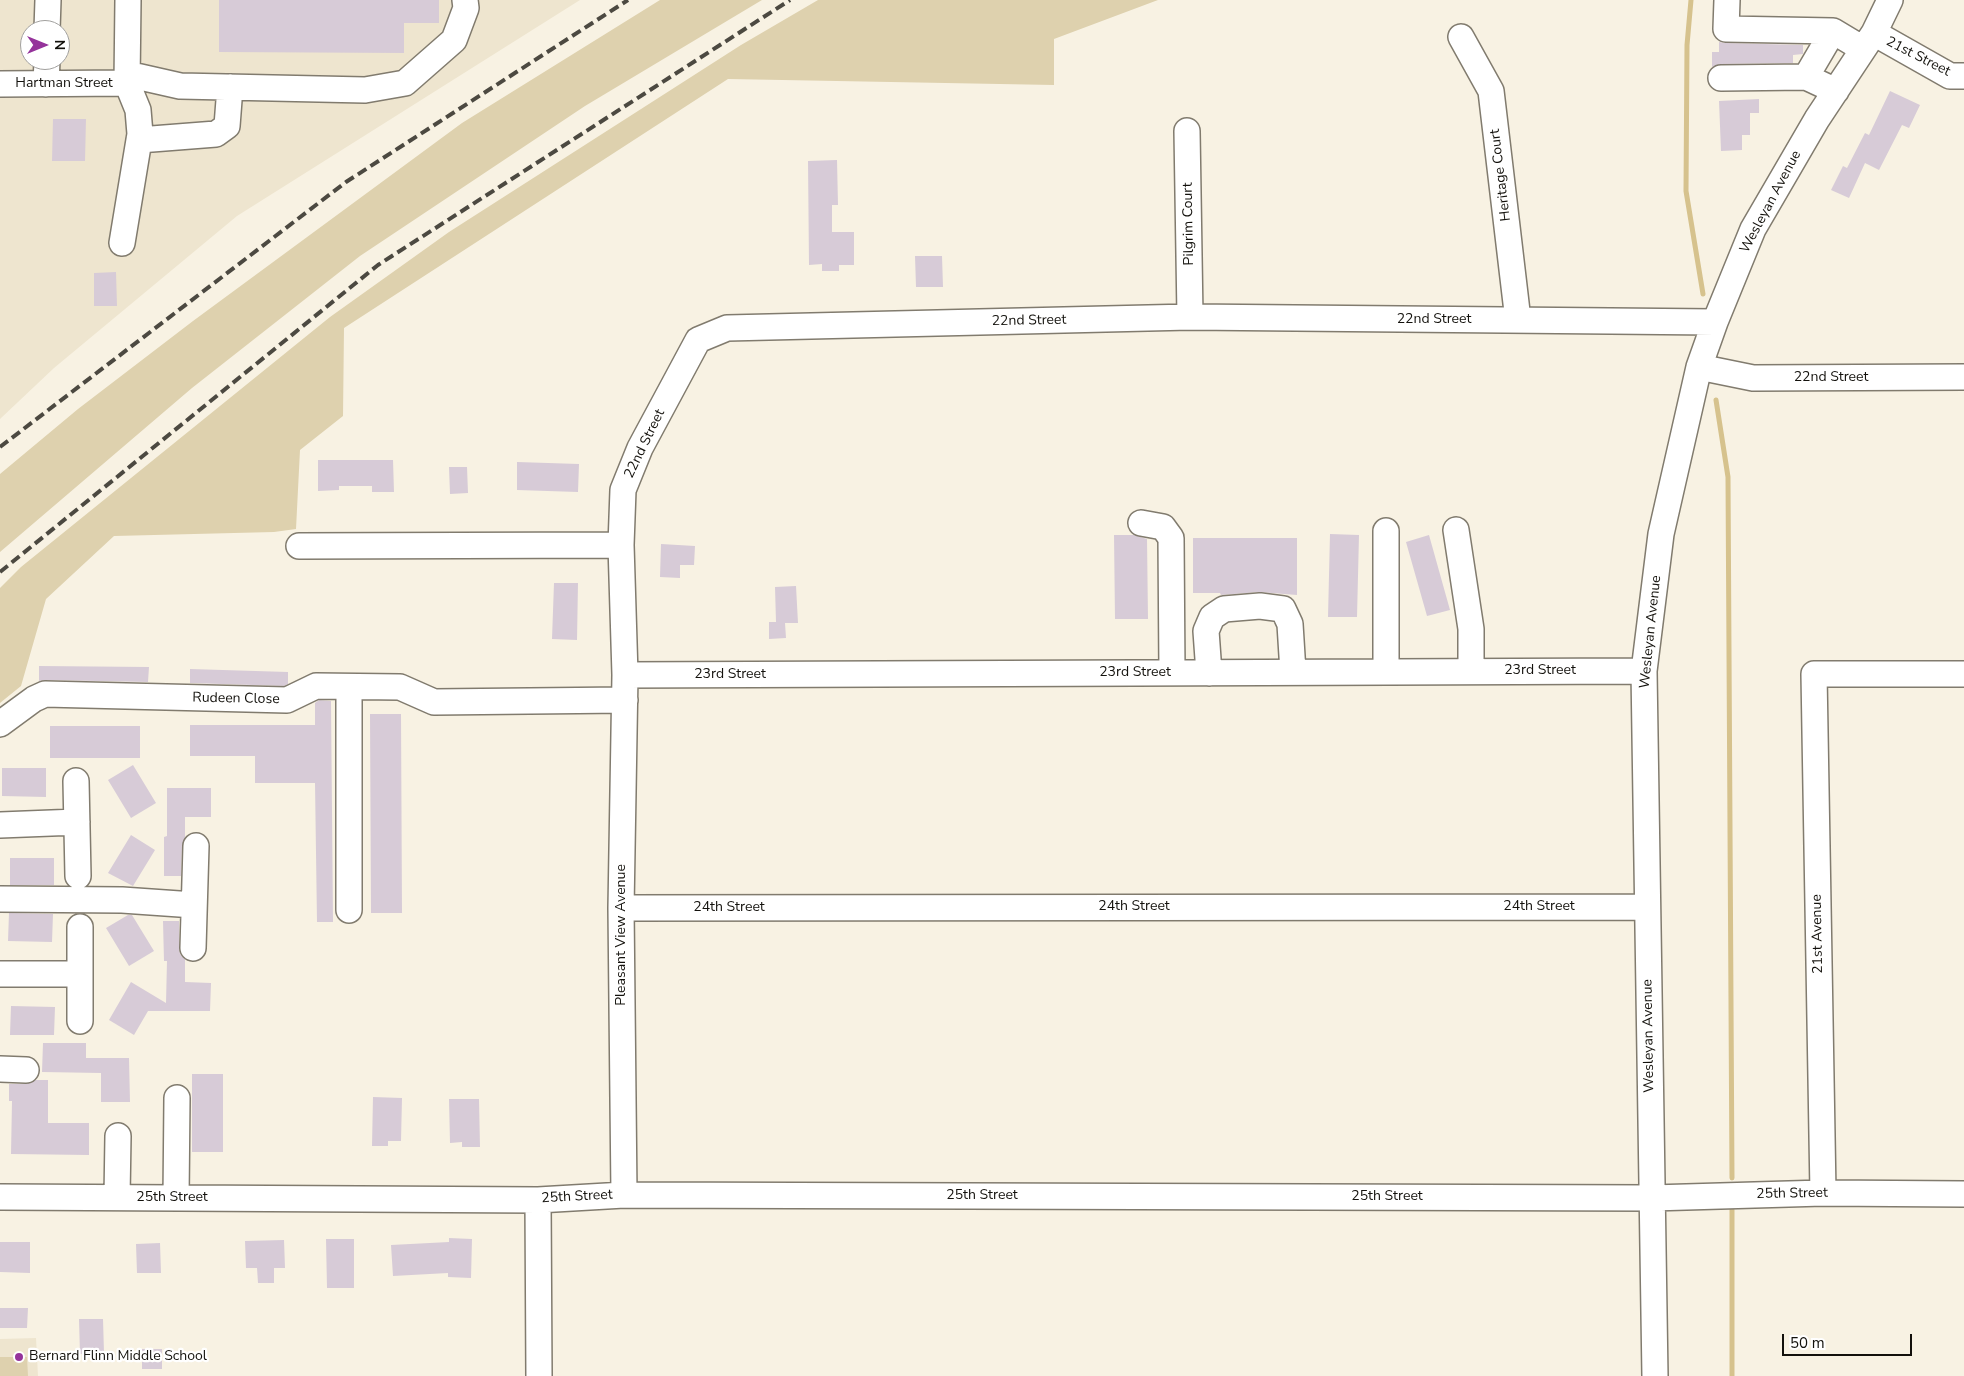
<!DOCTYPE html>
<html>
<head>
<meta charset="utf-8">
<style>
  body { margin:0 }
  #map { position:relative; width:1964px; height:1376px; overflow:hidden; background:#f8f2e3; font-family:"Nunito Sans",sans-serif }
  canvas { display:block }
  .north { position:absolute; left:20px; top:20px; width:50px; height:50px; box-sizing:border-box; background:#fff; border:1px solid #a1a09e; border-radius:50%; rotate:90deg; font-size:14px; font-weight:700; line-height:20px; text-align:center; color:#13110c }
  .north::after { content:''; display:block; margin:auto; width:18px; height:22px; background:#95339b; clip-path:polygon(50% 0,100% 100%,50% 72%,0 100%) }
  .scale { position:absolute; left:1782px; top:1334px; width:130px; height:22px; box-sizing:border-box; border:2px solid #13110c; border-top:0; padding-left:6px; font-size:15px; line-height:18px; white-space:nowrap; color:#13110c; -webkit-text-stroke:4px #fff; paint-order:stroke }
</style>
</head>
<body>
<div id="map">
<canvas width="1964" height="1376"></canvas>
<div class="north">N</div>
<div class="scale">50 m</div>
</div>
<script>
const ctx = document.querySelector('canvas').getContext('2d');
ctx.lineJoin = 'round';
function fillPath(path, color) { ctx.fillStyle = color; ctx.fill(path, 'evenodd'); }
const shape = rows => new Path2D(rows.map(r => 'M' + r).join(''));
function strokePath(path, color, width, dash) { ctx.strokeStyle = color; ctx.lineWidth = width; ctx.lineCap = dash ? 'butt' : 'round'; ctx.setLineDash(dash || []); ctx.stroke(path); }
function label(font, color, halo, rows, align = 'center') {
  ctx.font = font + ' "Nunito Sans",sans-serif'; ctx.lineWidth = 4.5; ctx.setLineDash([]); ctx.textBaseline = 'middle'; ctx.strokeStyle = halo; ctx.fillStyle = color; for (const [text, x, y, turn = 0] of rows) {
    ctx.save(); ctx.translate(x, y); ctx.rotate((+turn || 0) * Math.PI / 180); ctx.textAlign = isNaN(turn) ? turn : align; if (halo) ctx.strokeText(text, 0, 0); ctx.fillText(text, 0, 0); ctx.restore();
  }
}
fillPath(shape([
  [0,0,580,0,237,216,54,368,0,419],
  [30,30,60,30,60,60,30,60],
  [36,1338,38,1376,0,1376,0,1339]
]), '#eee5cf');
fillPath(shape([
  [660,0,762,0,585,106,360,256,192,388,0,552,0,474,78,409,193,321,462,123],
  [818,0,1158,0,1054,39,1054,85,728,79,344,328,343,416,300,450,296,529,274,532,114,536,46,599,21,686,0,703,0,588,21,567,330,317,449,232,741,45],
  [0,1357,27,1357,28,1376,0,1376]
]), '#ded1ae');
strokePath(shape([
  [1691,0,1687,45,1686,191,1703,294],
  [1716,400,1728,477,1732,1178],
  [1732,1210,1732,1376]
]), '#d6c28d', 5);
fillPath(shape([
  [219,0,439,0,439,23,404,23,404,53,219,52],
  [1719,42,1726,43,1803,45,1803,54,1793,55,1793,63,1721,64,1712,67,1712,52,1719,52],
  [1890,91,1920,105,1909,128,1902,125,1879,170,1865,163,1849,198,1831,190,1843,166,1847,168,1865,133,1869,135],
  [1759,99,1759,113,1750,113,1750,135,1742,135,1742,150,1721,151,1719,101],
  [53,119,86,119,85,161,52,161],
  [837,160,838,205,832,205,832,232,854,232,854,265,839,265,839,271,822,271,822,264,809,265,808,161],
  [915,256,942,256,943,287,916,287],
  [116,272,117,306,94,306,94,273],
  [318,460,393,460,394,492,372,492,372,486,339,486,339,490,318,491],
  [517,462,579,464,578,492,517,490],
  [449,467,467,467,468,493,450,494],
  [1330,534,1359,535,1357,617,1328,617],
  [1114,535,1134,535,1147,539,1148,619,1115,619],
  [1429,535,1450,610,1427,616,1406,542],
  [1193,538,1297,538,1297,595,1259,592,1221,595,1220,593,1193,593],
  [661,544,695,546,694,565,680,565,680,578,660,577],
  [554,583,578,583,577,640,552,639],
  [796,586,798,623,785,623,786,638,769,639,769,622,776,622,775,587],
  [39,666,149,667,148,682,45,680,39,681],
  [190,669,288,672,288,684,284,686,190,683],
  [319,700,331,701,333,922,317,922,315,783,255,783,255,756,190,756,190,725,315,725,315,703],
  [370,714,401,714,402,913,371,913],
  [50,726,140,726,140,758,50,758],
  [133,765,156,803,131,818,108,780],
  [2,768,46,768,46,797,2,796],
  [167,788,211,788,211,817,185,817,185,837,182,846,181,876,164,876,164,837,167,836],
  [131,835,155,850,133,886,108,873],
  [10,858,54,858,54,885,10,885],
  [9,913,53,914,52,942,8,941],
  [128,915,132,915,154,951,129,966,106,928],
  [163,921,179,921,179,948,180,954,185,959,185,982,211,983,210,1011,148,1011,134,1035,109,1020,131,982,166,1003,167,961,164,961],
  [11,1006,55,1007,54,1035,10,1035],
  [43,1043,86,1043,86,1058,129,1058,130,1102,101,1102,101,1073,42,1072],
  [192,1074,223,1074,223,1152,192,1152],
  [36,1080,48,1080,48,1123,89,1123,89,1155,11,1154,12,1101,9,1101,9,1084,26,1084],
  [373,1097,402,1098,401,1141,388,1141,388,1146,372,1146],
  [449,1099,479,1099,480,1147,462,1147,462,1142,450,1143],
  [449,1238,472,1239,471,1278,448,1277,448,1273,393,1276,391,1245,449,1242],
  [326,1239,354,1239,354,1288,327,1288],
  [284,1240,285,1268,274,1268,274,1283,258,1283,257,1268,246,1268,245,1241],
  [0,1242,30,1242,30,1273,0,1272],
  [160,1243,161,1273,137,1273,136,1244],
  [0,1308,28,1308,27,1328,0,1328],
  [79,1319,103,1319,104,1353,80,1354],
  [142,1349,162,1349,162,1369,142,1369]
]), '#d7cbd7');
const minor = shape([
  [1727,0,1726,29,1833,31,1863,49],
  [47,30,48,0],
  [1833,31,1806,77,1836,91],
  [1874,33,1950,76,1964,76],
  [1461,37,1491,91,1518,320],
  [127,74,180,86,365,90,405,83,454,40,466,8,465,0],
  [1721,78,1806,77],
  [0,84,127,83],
  [46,84,47,60],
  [1187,131,1190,317],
  [139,140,216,134,227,126,230,87],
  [122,243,140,134,138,110,127,83,128,0],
  [1699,367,1753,378,1964,377],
  [1141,523,1163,527,1171,538,1172,673],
  [1456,530,1471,629,1471,671],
  [299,546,621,545],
  [1386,672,1386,531],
  [1209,673,1206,631,1212,617,1224,609,1260,606,1283,609,1290,624,1293,672],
  [625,675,1644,671],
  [349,687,349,910],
  [0,724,34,699,45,694,287,700,316,686,400,687,434,702,625,700],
  [76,781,78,876],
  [0,825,77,822],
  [0,899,122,900,194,905],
  [621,908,1646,907],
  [193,948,196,846],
  [0,974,80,974,80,927],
  [80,974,80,1021],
  [0,1069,26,1070],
  [1823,1193,1814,674,1964,674],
  [624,1195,621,908,625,675,621,545,623,490,640,448,698,340,727,328,1190,317,1715,322],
  [0,1197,538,1200,624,1195,1652,1198,1823,1193,1964,1194],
  [117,1197,118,1136],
  [176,1198,177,1098],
  [538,1200,539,1376],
  [1655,1376,1644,671,1661,534,1699,367,1715,322,1753,229,1817,119,1874,33,1890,0]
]);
strokePath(minor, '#817b6e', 28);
strokePath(minor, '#fff', 25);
strokePath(shape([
  [0,447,346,182,628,0],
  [0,572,378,265,790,0]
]), '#4c4941', 4, [10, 5]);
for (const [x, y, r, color] of [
  [19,1357,5,"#95339b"]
]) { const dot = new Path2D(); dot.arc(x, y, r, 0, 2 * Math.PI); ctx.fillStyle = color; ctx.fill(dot); strokePath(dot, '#fff', 2); }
label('14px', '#13110c', '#fff', [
  ["21st Street",1918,57,27],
  ["Hartman Street",64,84],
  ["Heritage Court",1501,175,-97],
  ["Wesleyan Avenue",1771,202,-62],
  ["Pilgrim Court",1189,224,-91],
  ["22nd Street",1434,320],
  ["22nd Street",1029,321,-1],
  ["22nd Street",1831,378],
  ["22nd Street",645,444,-64],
  ["Wesleyan Avenue",1651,632,-84],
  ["23rd Street",1540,671],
  ["23rd Street",1135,673],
  ["23rd Street",730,675],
  ["Rudeen Close",236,699,1],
  ["24th Street",1134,907],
  ["24th Street",1539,907],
  ["24th Street",729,908],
  ["21st Avenue",1818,934,-91],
  ["Pleasant View Avenue",622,935,-90],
  ["Wesleyan Avenue",1649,1036,-91],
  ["25th Street",1792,1194,-1],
  ["25th Street",982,1196],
  ["25th Street",577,1197,-3],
  ["25th Street",1387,1197],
  ["25th Street",172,1198]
]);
label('14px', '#13110c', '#fff', [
  ["Bernard Flinn Middle School",29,1357]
], 'left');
</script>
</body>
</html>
